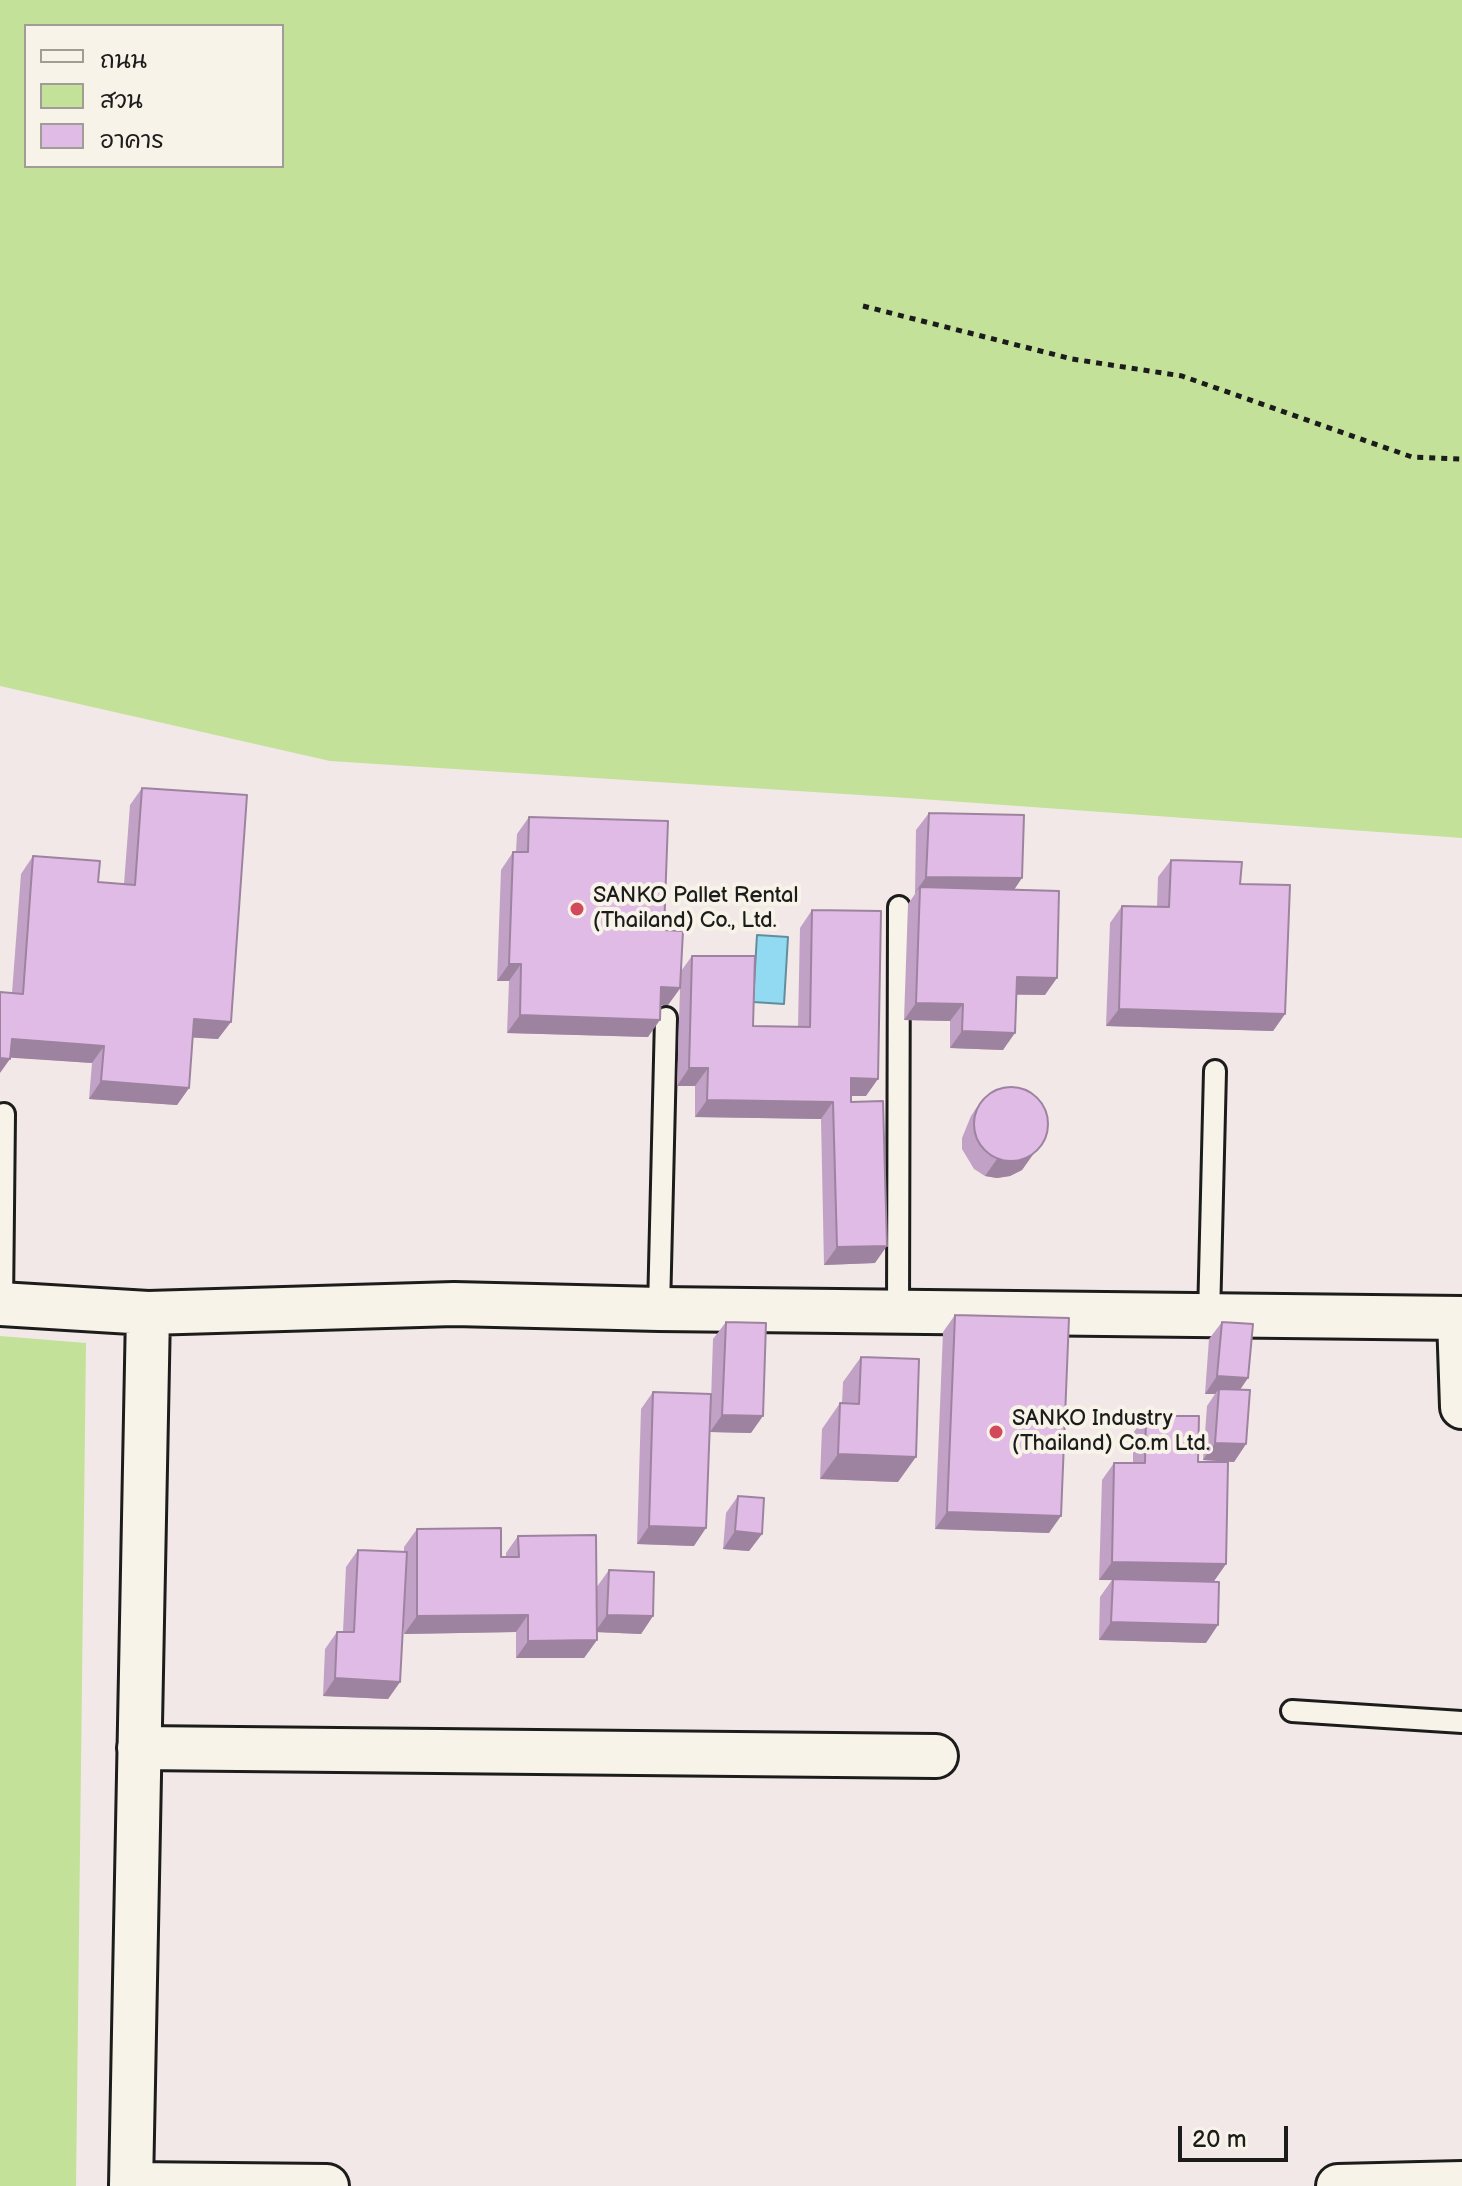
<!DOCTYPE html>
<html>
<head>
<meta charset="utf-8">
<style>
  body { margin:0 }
  #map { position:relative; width:1462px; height:2186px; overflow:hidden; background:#f2e8e7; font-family:"Balsamiq Sans","Playpen Sans Thai",sans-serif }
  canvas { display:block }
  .legend { position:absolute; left:24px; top:24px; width:260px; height:144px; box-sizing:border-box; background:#f7f3e8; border:2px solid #9f9d96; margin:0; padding:10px 14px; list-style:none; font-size:24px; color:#1c1c1c }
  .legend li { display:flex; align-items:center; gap:16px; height:40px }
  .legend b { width:40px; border:2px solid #9f9d96 }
  .scale { position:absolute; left:1178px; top:2126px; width:110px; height:36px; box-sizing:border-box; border:4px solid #1c1c1c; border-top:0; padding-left:10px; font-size:24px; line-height:28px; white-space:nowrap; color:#1c1c1c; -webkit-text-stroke:6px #f7f3e8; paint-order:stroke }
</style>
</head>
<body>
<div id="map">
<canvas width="1462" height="2186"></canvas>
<ul class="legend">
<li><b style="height:10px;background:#f7f3e8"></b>ถนน</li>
<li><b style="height:22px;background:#c3e199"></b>สวน</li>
<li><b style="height:22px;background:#e0bbe5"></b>อาคาร</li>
</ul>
<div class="scale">20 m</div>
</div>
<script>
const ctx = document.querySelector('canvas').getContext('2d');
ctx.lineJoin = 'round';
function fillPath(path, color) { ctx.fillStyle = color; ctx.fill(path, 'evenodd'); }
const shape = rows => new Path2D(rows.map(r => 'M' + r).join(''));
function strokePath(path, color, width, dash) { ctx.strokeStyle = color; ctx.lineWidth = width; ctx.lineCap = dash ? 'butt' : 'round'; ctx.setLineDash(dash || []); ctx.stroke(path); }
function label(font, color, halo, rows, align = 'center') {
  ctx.font = font + ' "Balsamiq Sans",sans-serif'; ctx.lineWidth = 8; ctx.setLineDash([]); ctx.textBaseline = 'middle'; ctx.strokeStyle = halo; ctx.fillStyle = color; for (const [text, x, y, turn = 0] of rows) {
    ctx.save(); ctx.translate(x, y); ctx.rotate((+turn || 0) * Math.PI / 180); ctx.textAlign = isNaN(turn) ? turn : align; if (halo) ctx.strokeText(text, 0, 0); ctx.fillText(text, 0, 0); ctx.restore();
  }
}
fillPath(shape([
  [0,0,1462,0,1462,838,907,798,330,761,0,686],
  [282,26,282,166,26,166,26,26],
  [0,1336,86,1343,76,2186,0,2186]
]), '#c3e199');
const water = shape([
  [757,935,788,937,784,1004,753,1002,757,935]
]);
fillPath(water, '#91daf2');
strokePath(water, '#628e9c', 2);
const lane = shape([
  [2,1305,4,1114],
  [659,1309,666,1018],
  [898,1312,899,907],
  [1209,1317,1215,1071],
  [1292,1711,1462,1722]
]);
const street = shape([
  [0,1304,148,1313,454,1304,659,1309,1462,1318],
  [1459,1318,1462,1407],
  [139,1748,936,1756],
  [131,2184,327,2186],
  [131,2186,148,1313],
  [1338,2186,1462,2183]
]);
strokePath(lane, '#1c1c1c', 26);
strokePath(street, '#1c1c1c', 48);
strokePath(shape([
  [863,306,1072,359,1182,376,1412,457,1462,459]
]), '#1c1c1c', 5, [6, 6]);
strokePath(lane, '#f7f3e8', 20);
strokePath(street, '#f7f3e8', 42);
fillPath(shape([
  [142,788,218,1039,193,1037,189,1088,177,1105,89,1099,92,1063,10,1057,12,993,21,874,33,856,98,882,124,884,130,805],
  [929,813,1014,889,1045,995,1016,995,1003,1050,950,1048,950,1021,904,1020,908,904,915,894,916,830],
  [529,817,664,930,681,971,692,956,753,1026,798,1027,800,928,812,910,866,1096,851,1096,851,1102,875,1263,824,1265,821,1119,695,1117,695,1086,677,1086,680,989,668,1005,661,1005,648,1037,507,1033,509,981,497,981,501,870,513,852,516,852,517,834],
  [1171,860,1240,884,1285,1014,1273,1031,1106,1026,1110,923,1122,906,1157,907,1158,877],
  [983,1098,1034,1153,1022,1170,1010,1176,997,1178,985,1176,974,1169,962,1149,962,1138,971,1116],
  [955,1315,1049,1533,935,1529,943,1332],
  [726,1322,751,1433,710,1432,713,1339],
  [1222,1322,1248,1378,1240,1390,1246,1444,1234,1462,1203,1460,1207,1406,1215,1394,1205,1394,1209,1339],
  [861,1357,898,1482,820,1479,822,1429,840,1403,842,1403,843,1382],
  [653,1392,694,1546,637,1544,641,1409],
  [1146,1416,1198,1462,1226,1564,1214,1581,1161,1581,1206,1643,1099,1640,1100,1597,1112,1580,1099,1580,1102,1480,1114,1463,1133,1463,1133,1433],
  [738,1496,762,1534,749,1551,723,1549,726,1513],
  [417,1529,501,1557,506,1557,506,1553,518,1536,596,1588,609,1570,653,1616,641,1634,597,1632,597,1640,584,1658,516,1658,516,1632,404,1634,404,1598,400,1682,388,1699,323,1696,325,1649,337,1632,343,1632,346,1567,358,1550,404,1552,404,1547]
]), '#c1a1c5');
fillPath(shape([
  [926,877,1022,878,1010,896,920,887,914,894],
  [509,964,521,964,509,981,497,981],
  [1017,977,1057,978,1045,995,1005,994],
  [661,987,680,988,668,1005,649,1005],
  [916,1003,963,1004,950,1021,904,1020],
  [1119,1009,1285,1014,1273,1031,1106,1026],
  [520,1015,660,1020,648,1037,507,1033],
  [194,1019,231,1022,218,1039,182,1037],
  [962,1031,1015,1033,1003,1050,950,1048],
  [12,1039,104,1046,92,1063,0,1057],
  [0,1058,10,1059,0,1073],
  [689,1068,708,1068,695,1086,677,1086],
  [851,1078,878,1079,866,1096,839,1096],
  [101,1081,189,1088,177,1105,89,1099],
  [707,1100,833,1102,821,1119,695,1117],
  [1034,1153,1022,1170,1010,1176,997,1178,985,1176,997,1159],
  [887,1246,875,1263,824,1265,837,1247],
  [1217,1376,1248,1378,1236,1395,1219,1389,1215,1394,1205,1394],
  [722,1415,763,1416,751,1433,710,1432],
  [1215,1443,1246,1444,1234,1462,1203,1460],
  [838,1454,916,1457,898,1482,820,1479],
  [947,1512,1061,1516,1049,1533,935,1529],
  [649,1526,706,1528,694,1546,637,1544],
  [735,1531,762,1534,749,1551,723,1549],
  [1112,1562,1226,1564,1214,1581,1099,1580],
  [528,1615,516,1632,404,1634,417,1616],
  [607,1615,653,1616,641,1634,595,1632],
  [1111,1622,1218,1625,1206,1643,1099,1640],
  [597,1640,584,1658,516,1658,528,1641],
  [335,1678,400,1682,388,1699,323,1696]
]), '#9d83a0');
const building = shape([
  [142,788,247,795,231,1022,194,1019,189,1088,101,1081,104,1046,12,1039,10,1059,0,1058,0,992,23,994,33,856,100,861,98,882,135,885,142,788],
  [929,813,1024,815,1022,878,926,877,929,813],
  [529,817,668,821,664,930,683,931,680,988,661,987,660,1020,520,1015,521,964,509,964,513,852,528,852,529,817],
  [1171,860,1242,862,1240,884,1290,885,1285,1014,1119,1009,1122,906,1169,907,1171,860],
  [920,887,1059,891,1057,978,1017,977,1015,1033,962,1031,963,1004,916,1003,920,887],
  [812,910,881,911,878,1079,851,1078,851,1102,883,1101,887,1246,837,1247,833,1102,707,1100,708,1068,689,1068,692,956,755,956,753,1026,810,1027,812,910],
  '974 1124a37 37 0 1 1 74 0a37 37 0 1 1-74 0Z',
  [955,1315,1069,1318,1061,1516,947,1512,955,1315],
  [726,1322,766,1323,763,1416,722,1415,726,1322],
  [1222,1322,1253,1324,1248,1378,1217,1376,1222,1322],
  [861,1357,919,1359,916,1457,838,1454,840,1403,859,1404,861,1357],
  [1219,1389,1250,1390,1246,1444,1215,1443,1219,1389],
  [653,1392,711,1394,706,1528,649,1526,653,1392],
  [1146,1416,1199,1416,1198,1462,1228,1462,1226,1564,1112,1562,1114,1463,1145,1463,1146,1416],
  [738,1496,764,1498,762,1534,735,1531,738,1496],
  [501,1528,501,1557,519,1557,518,1536,596,1535,597,1640,528,1641,528,1615,417,1616,417,1529,501,1528],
  [358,1550,407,1552,400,1682,335,1678,337,1632,354,1632,358,1550],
  [609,1570,654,1572,653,1616,607,1615,609,1570],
  [1113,1579,1219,1582,1218,1625,1111,1622,1113,1579]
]);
fillPath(building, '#e0bbe5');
strokePath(building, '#9d83a0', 2);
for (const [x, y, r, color] of [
  [577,909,8,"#d1495b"],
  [996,1432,8,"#d1495b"]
]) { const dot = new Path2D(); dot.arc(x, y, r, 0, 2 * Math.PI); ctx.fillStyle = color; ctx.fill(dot); strokePath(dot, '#f7f3e8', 3); }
label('22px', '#1c1c1c', '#f7f3e8', [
  ["SANKO Pallet Rental",593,896],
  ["(Thailand) Co., Ltd.",593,921],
  ["SANKO Industry",1012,1419],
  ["(Thailand) Co.m Ltd.",1012,1444]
], 'left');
</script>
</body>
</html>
